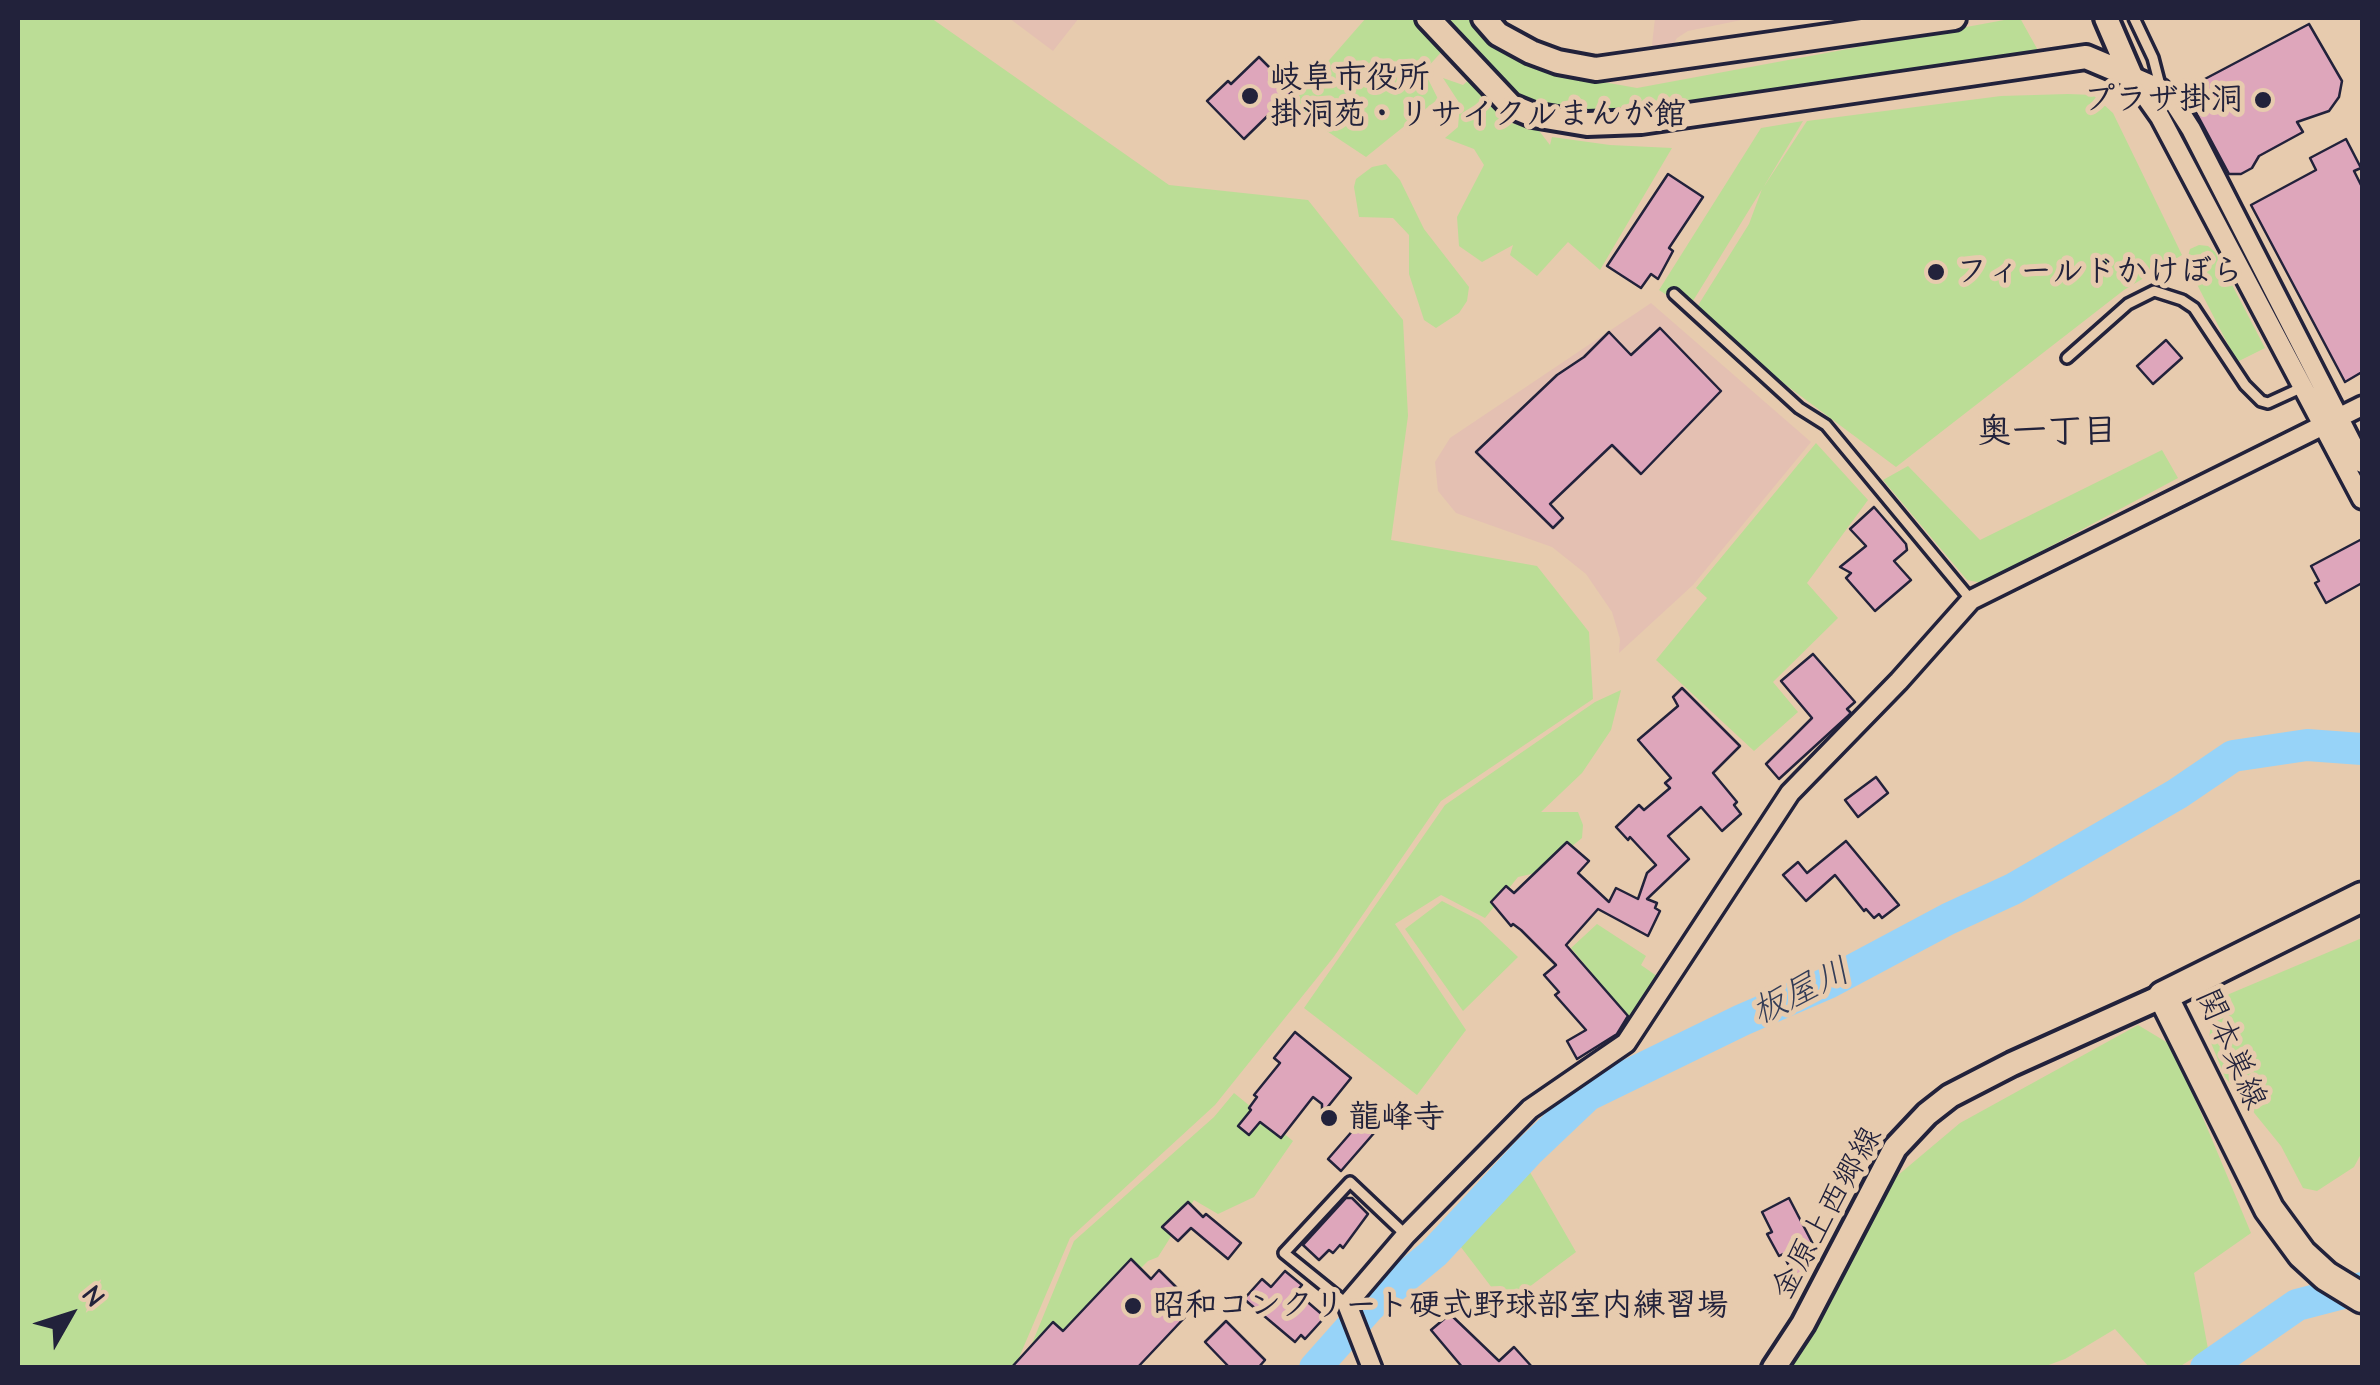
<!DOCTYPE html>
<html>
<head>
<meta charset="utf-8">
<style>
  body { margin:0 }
  #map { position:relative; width:2380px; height:1385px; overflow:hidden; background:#e7cbae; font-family:"Comic Neue",sans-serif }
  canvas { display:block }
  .frame { position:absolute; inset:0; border:20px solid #22223b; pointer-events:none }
  .north { position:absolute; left:20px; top:1265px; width:100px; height:100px; -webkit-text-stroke:8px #e7cbae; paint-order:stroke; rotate:51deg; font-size:28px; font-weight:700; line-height:40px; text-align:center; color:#22223b }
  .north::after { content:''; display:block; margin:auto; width:35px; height:45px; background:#22223b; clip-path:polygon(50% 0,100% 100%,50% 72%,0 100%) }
</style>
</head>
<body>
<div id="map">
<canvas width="2380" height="1385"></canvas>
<div class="frame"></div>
<div class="north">N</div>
</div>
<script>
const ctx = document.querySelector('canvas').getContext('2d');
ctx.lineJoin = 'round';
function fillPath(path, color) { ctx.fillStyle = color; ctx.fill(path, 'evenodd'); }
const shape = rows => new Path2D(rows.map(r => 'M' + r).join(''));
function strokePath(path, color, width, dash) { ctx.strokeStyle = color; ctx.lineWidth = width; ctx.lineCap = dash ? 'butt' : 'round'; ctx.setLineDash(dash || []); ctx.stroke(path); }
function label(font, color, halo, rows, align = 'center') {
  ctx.font = font + ' "Comic Neue","Klee One",sans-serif'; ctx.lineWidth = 10; ctx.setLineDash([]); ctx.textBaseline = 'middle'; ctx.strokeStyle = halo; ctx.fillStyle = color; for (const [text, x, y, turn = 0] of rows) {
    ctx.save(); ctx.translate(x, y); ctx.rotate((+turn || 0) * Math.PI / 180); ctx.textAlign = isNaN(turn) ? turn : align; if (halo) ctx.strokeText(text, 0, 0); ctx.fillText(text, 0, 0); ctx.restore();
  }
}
fillPath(shape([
  [1009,18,1079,18,1053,51],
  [1655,18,1751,18,1688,31,1677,38,1663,62,1657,59,1652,45],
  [1651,303,1811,442,1693,585,1619,653,1620,639,1612,612,1586,574,1552,547,1456,513,1438,491,1435,462,1450,438]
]), '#e4c0b2');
fillPath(shape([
  [18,18,931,18,1169,185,1308,200,1403,320,1408,416,1391,540,1537,566,1589,632,1593,699,1441,801,1333,958,1215,1105,1070,1238,1015,1367,18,1367],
  [1366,18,1472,18,1501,45,1581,78,1637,88,2015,18,2020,18,2040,54,1565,117,1492,91,1491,102,1500,116,1514,122,1513,125,1518,120,1533,123,1550,145,1552,137,1610,145,1672,148,1600,270,1568,242,1537,276,1510,255,1513,245,1482,262,1459,246,1457,217,1484,165,1474,149,1445,138,1458,127,1460,104,1443,78,1463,85,1476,73,1446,47,1424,71,1438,99,1366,157,1289,106],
  [2068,94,2093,95,2113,113,2182,255,2124,290,1896,467,1692,315,1749,224,1762,189,1688,309,1659,290,1761,128,1803,121,1763,188,1807,121,2001,96],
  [1386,164,1400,180,1424,229,1469,287,1467,301,1459,313,1436,328,1424,320,1409,274,1409,235,1393,218,1359,217,1354,187,1356,179,1372,167],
  [2199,245,2208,246,2215,252,2265,348,2237,362,2186,263,2190,249],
  [1816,443,1868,500,1807,583,1838,618,1773,682,1798,712,1754,751,1656,660,1707,598,1696,588],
  [2162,450,2178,478,1982,583,1967,580,1883,480,1908,466,1980,540],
  [1621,690,1611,730,1582,773,1541,812,1578,812,1583,825,1582,838,1540,872,1518,877,1485,918,1441,895,1395,924,1466,1030,1417,1095,1304,1008,1445,805,1595,702],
  [1442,901,1479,920,1518,957,1463,1011,1405,929],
  [1597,924,1646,956,1641,965,1661,979,1632,1021,1571,948],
  [2362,938,2362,1152,2354,1167,2317,1191,2303,1188,2281,1146,2225,1077,2209,1038,2215,1000],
  [2138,1025,2173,1046,2251,1233,2194,1273,2208,1349,2179,1367,2149,1367,2115,1329,2065,1359,2043,1367,1780,1368,1834,1285,1897,1176,1960,1123],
  [1234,1093,1293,1141,1254,1197,1218,1214,1194,1200,1158,1257,1148,1261,1042,1367,1022,1368,1074,1241,1214,1117],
  [1527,1167,1576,1252,1505,1305,1454,1238]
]), '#bbdd96');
strokePath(shape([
  [1315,1368,1370,1306,1434,1253,1528,1152,1588,1095,1742,1020,1830,982,1948,919,2013,889,2177,794,2233,756,2307,745,2362,749],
  [2206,1368,2297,1305,2362,1288]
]), '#97d3f8', 32);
const building = shape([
  [2309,24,2342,81,2339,97,2329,111,2297,122,2303,132,2259,156,2252,168,2241,174,2229,174,2184,90,2309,24],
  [1259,57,1273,71,1278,67,1290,79,1286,84,1293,91,1244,139,1207,101,1228,81,1231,84,1259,57],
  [2346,139,2361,168,2354,171,2362,187,2362,372,2345,382,2251,205,2316,170,2310,158,2346,139],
  [1668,174,1703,197,1669,248,1673,251,1658,279,1651,274,1641,288,1607,266,1668,174],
  [1660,328,1721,391,1641,474,1612,445,1550,504,1563,518,1553,528,1476,452,1557,375,1584,357,1609,332,1631,355,1660,328],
  [2166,340,2182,358,2153,384,2137,366,2166,340],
  [1874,507,1906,544,1907,550,1894,561,1911,580,1875,611,1846,578,1851,573,1840,567,1866,546,1850,529,1874,507],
  [2362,539,2362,583,2326,603,2315,583,2319,581,2311,566,2362,539],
  [1813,654,1855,702,1847,709,1851,713,1848,716,1779,779,1766,764,1812,718,1781,681,1813,654],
  [1682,688,1740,746,1713,773,1737,802,1734,805,1741,814,1722,831,1701,807,1668,836,1689,859,1647,899,1657,903,1655,908,1660,911,1648,936,1598,909,1566,945,1628,1016,1617,1034,1577,1059,1567,1041,1586,1030,1555,995,1559,992,1544,975,1556,965,1521,930,1513,924,1511,926,1491,902,1506,886,1514,893,1567,842,1589,861,1578,873,1609,902,1616,888,1638,899,1647,873,1656,865,1630,837,1628,840,1616,827,1639,805,1644,810,1670,788,1665,783,1671,778,1638,740,1678,706,1673,697,1682,688],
  [1876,777,1888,793,1858,817,1845,800,1876,777],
  [1846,841,1899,905,1882,918,1879,914,1874,918,1866,909,1864,911,1835,875,1806,901,1783,875,1798,862,1807,873,1846,841],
  [1295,1032,1351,1078,1322,1114,1322,1104,1313,1097,1281,1138,1260,1122,1249,1135,1238,1126,1251,1110,1249,1108,1257,1097,1254,1095,1280,1063,1274,1058,1295,1032],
  [1375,1105,1388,1117,1341,1171,1328,1159,1375,1105],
  [1346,1198,1352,1198,1368,1214,1343,1248,1340,1245,1333,1253,1329,1250,1319,1260,1303,1245,1346,1198],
  [1789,1198,1816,1250,1797,1282,1783,1254,1779,1256,1767,1234,1772,1232,1762,1212,1789,1198],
  [1188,1202,1203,1217,1206,1214,1241,1243,1228,1259,1191,1228,1178,1241,1162,1227,1188,1202],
  [1131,1259,1151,1279,1159,1270,1179,1290,1171,1299,1188,1314,1137,1368,1011,1368,1053,1322,1063,1331,1131,1259],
  [1285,1271,1302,1285,1296,1292,1325,1317,1305,1339,1301,1335,1295,1342,1244,1299,1262,1279,1271,1287,1285,1271],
  [1450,1314,1499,1361,1514,1347,1533,1368,1463,1368,1431,1330,1450,1314],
  [1226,1321,1265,1360,1258,1368,1230,1368,1205,1342,1226,1321]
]);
fillPath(building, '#dea6bb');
strokePath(building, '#22223b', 2.5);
const lane = shape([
  [2134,18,2153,58,2161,89],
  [1674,294,1799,408,1826,425,1971,600],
  [2067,358,2128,304,2154,291,2182,300,2194,308,2245,385,2261,401,2268,403,2303,387],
  [1347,1304,1284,1253,1350,1182,1406,1235]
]);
const street = shape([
  [2131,76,2160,117,2362,499],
  [2131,76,2161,89,2175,104,2191,129,2362,463],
  [1372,1368,1347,1304,1406,1235,1530,1109,1626,1043,1790,793,1899,681,1971,600,2362,406]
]);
const secondary = shape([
  [1428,18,1511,106,1533,115,1587,124,1641,122,2086,57,2131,76],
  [1484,18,1498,34,1531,52,1558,62,1596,69,1954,18],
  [2106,18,2131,76],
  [1774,1368,1803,1324,1895,1148,1927,1114,1950,1096,2012,1064,2163,996]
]);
const primary = shape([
  [2362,897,2163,996,2269,1209,2302,1254,2326,1276,2362,1298]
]);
strokePath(lane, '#22223b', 16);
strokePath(street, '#22223b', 25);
strokePath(secondary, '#22223b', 30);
strokePath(primary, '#22223b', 35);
strokePath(lane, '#e7cbae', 9);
strokePath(street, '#e7cbae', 18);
strokePath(secondary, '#e7cbae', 22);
strokePath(primary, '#e7cbae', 28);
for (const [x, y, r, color] of [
  [1250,96,10,"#22223b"],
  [2263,100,10,"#22223b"],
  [1936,272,10,"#22223b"],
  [1329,1118,10,"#22223b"],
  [1133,1306,10,"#22223b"]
]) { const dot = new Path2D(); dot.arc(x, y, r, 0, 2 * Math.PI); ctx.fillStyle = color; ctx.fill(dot); strokePath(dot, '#e7cbae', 4); }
label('bold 32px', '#22223b', '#e7cbae', [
  ["岐阜市役所",1270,78],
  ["掛洞苑・リサイクルまんが館",1270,115],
  ["プラザ掛洞",2243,100,"right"],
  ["フィールドかけぼら",1956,272],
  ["龍峰寺",1349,1118],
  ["昭和コンクリート硬式野球部室内練習場",1153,1306]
], 'left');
label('32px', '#22223b', '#e7cbae', [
  ["関本巣線",2231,1049,66],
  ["金原上西郷線",1827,1213,-61]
]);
label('bold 35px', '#22223b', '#e7cbae', [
  ["奥一丁目",2047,432]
]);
label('italic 35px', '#343d57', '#e7cbae', [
  ["板屋川",1801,992,-26]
]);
</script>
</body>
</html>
